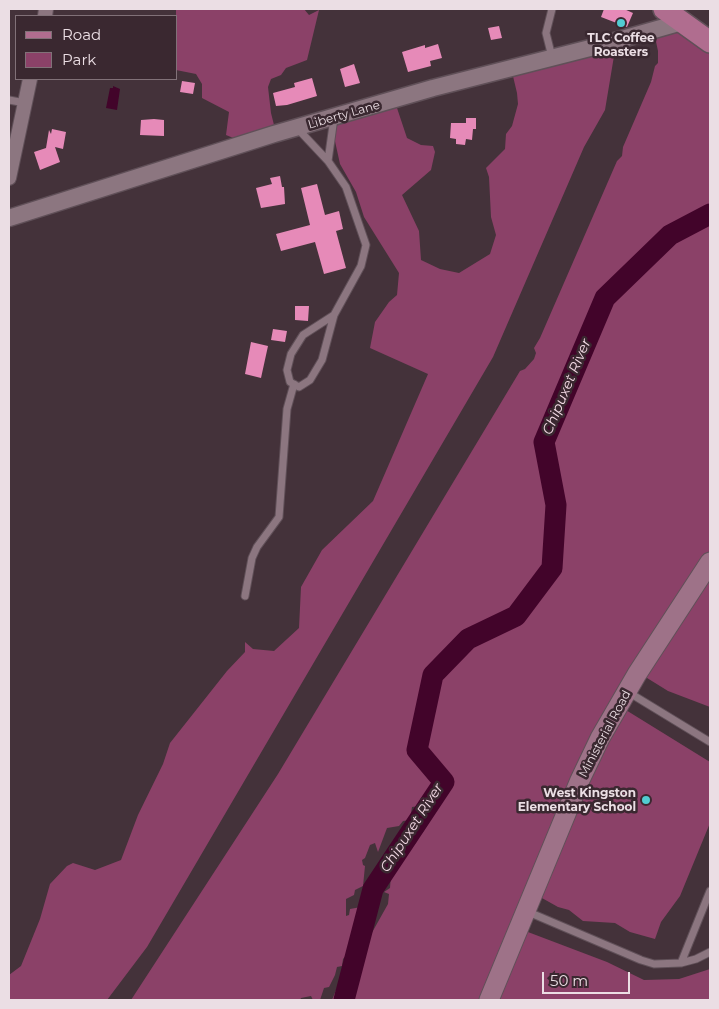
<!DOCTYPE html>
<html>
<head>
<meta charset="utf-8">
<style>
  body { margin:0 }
  #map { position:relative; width:719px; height:1009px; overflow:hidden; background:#44323a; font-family:Montserrat,sans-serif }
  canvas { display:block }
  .frame { position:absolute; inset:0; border:10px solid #ebdee4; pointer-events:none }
  .legend { position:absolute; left:15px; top:15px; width:162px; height:65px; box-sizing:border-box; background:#3a2830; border:1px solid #817178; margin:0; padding:6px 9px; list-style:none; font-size:15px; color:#ebdee4 }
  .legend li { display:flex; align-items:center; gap:10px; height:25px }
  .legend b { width:25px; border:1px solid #817178 }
  .scale { position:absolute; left:542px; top:972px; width:88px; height:22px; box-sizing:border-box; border:2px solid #ebdee4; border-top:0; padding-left:6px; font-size:15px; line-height:18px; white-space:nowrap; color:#ebdee4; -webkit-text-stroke:4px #3a2830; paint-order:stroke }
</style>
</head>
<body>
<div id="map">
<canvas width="719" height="1009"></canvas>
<div class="frame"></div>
<ul class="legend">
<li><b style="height:6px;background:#b06d8f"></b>Road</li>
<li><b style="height:14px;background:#8b4168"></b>Park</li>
</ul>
<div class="scale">50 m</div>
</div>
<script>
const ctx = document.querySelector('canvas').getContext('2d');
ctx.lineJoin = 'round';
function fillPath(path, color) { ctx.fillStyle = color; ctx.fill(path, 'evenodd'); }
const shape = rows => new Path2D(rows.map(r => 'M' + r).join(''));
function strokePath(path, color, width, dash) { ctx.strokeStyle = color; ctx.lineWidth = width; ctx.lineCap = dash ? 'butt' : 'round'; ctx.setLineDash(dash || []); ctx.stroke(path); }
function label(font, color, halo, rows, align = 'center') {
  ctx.font = font + ' Montserrat,sans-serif'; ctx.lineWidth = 5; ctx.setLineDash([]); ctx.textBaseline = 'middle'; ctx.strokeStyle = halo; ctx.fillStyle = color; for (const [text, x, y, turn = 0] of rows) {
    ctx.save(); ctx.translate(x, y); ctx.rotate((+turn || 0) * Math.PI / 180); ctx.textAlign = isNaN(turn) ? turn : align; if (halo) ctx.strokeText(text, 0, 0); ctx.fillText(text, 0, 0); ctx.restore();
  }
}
fillPath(shape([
  [176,9,304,9,309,15,319,10,307,60,286,68,281,75,271,79,268,87,271,113,277,137,248,144,226,135,229,112,202,98,202,84,196,74,176,70],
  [681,31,710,48,710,707,668,691,639,673,621,707,710,762,710,823,680,896,661,922,655,939,630,932,615,923,583,921,569,910,558,907,533,893,520,929,607,962,644,980,679,979,710,969,710,1000,332,1000,339,983,360,954,388,904,389,894,384,892,390,888,391,875,394,868,409,850,410,846,416,843,418,835,423,832,435,812,438,801,431,798,428,801,426,805,412,807,410,820,403,821,399,826,387,828,378,852,375,843,370,845,365,858,362,860,363,865,365,866,363,886,355,890,354,895,346,899,346,916,349,915,350,909,361,907,359,930,355,931,348,953,343,959,342,966,337,967,335,975,329,987,324,988,320,1000,313,1000,311,996,301,998,300,1000,131,1000,278,774,520,371,525,369,534,359,536,353,534,348,540,338,617,161,622,156,623,147,651,82,655,66,658,63,658,51,655,37],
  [616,44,605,110,584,147,493,357,147,947,107,1000,9,1000,9,975,21,966,40,919,50,884,67,866,73,863,95,870,121,860,138,815,163,764,170,743,227,671,245,652,245,642,253,649,274,651,299,628,301,587,322,550,373,501,428,374,370,348,375,322,389,302,397,295,399,273,364,217,356,192,340,164,331,123,396,105,407,138,421,145,433,146,435,152,431,170,402,195,419,231,421,260,440,269,459,273,490,254,496,235,491,217,489,177,486,168,505,149,506,134,512,126,518,104,517,93,512,72]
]), '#8b4168');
fillPath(shape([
  [113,86,120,89,117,110,106,108,110,88,113,88]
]), '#42042a');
strokePath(shape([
  [344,1000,373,889,444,782,417,750,433,675,468,639,516,616,552,568,556,505,544,442,605,298,670,235,710,214]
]), '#42042a', 21);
fillPath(shape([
  [604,9,624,9,633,13,627,27,601,17],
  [499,26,502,38,491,40,488,28],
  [438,44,442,58,430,61,431,66,408,72,402,52,425,45,425,48],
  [354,64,360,83,345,87,340,69],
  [312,78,317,96,287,105,276,106,273,93,295,87,294,83],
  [182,81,195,83,193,94,180,92],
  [466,118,476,118,476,129,473,129,472,140,466,139,465,145,456,144,456,139,450,138,451,123,466,123],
  [154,119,164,120,164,136,140,135,141,120],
  [52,129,66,132,63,149,55,147,60,162,40,170,34,152,46,148,49,130,51,134],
  [280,176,282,187,284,187,285,204,261,208,256,188,272,184,270,178],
  [317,184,325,215,339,211,343,229,336,231,346,268,324,274,315,242,281,251,276,234,310,225,301,188],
  [295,306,309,306,308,321,295,320],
  [273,329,287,331,285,342,271,340],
  [251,342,268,346,261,378,245,374]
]), '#e68ab8');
const service = shape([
  [552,9,546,33,552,57],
  [9,100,25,103],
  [297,128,328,161,334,118],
  [328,161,346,187,366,245,361,266,334,315,322,360,310,380,299,387,290,382,287,370,291,354,303,335,334,315],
  [245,596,252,558,257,547,279,517,287,409,294,384],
  [628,692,710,742],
  [526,911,641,960,654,964,681,963,696,959,710,952],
  [681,963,710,891]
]);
const minor = shape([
  [45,16,46,9],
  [9,178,30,79]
]);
const tertiary = shape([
  [9,218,274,134,433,88,594,47,682,22]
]);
const secondary = shape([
  [489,1000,580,780,600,738,637,674,710,562]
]);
const primary = shape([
  [664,9,710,42]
]);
strokePath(service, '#605058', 9);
strokePath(minor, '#605058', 16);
strokePath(tertiary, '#605058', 19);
strokePath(secondary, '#605058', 21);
strokePath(primary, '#605058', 24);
strokePath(service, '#8c7680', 7);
strokePath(minor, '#8c7680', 14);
strokePath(tertiary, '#8c7680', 16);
strokePath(secondary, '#9e7288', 19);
strokePath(primary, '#b06d8f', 21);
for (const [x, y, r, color] of [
  [621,23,5,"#51ccd2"],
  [646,800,5,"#51ccd2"]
]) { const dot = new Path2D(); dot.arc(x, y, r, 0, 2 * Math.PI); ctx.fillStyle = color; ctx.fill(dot); strokePath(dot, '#3a2830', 2); }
label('bold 12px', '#ebdee4', '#3a2830', [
  ["TLC Coffee",621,38],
  ["Roasters",621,52],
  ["West Kingston",636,793,"right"],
  ["Elementary School",636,807,"right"]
]);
label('12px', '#ebdee4', '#3a2830', [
  ["Liberty Lane",344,115,-16],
  ["Ministerial Road",605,734,-62]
]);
label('italic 14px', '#f3dae5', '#3a2830', [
  ["Chipuxet River",567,387,-67],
  ["Chipuxet River",412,828,-57]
]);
</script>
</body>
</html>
